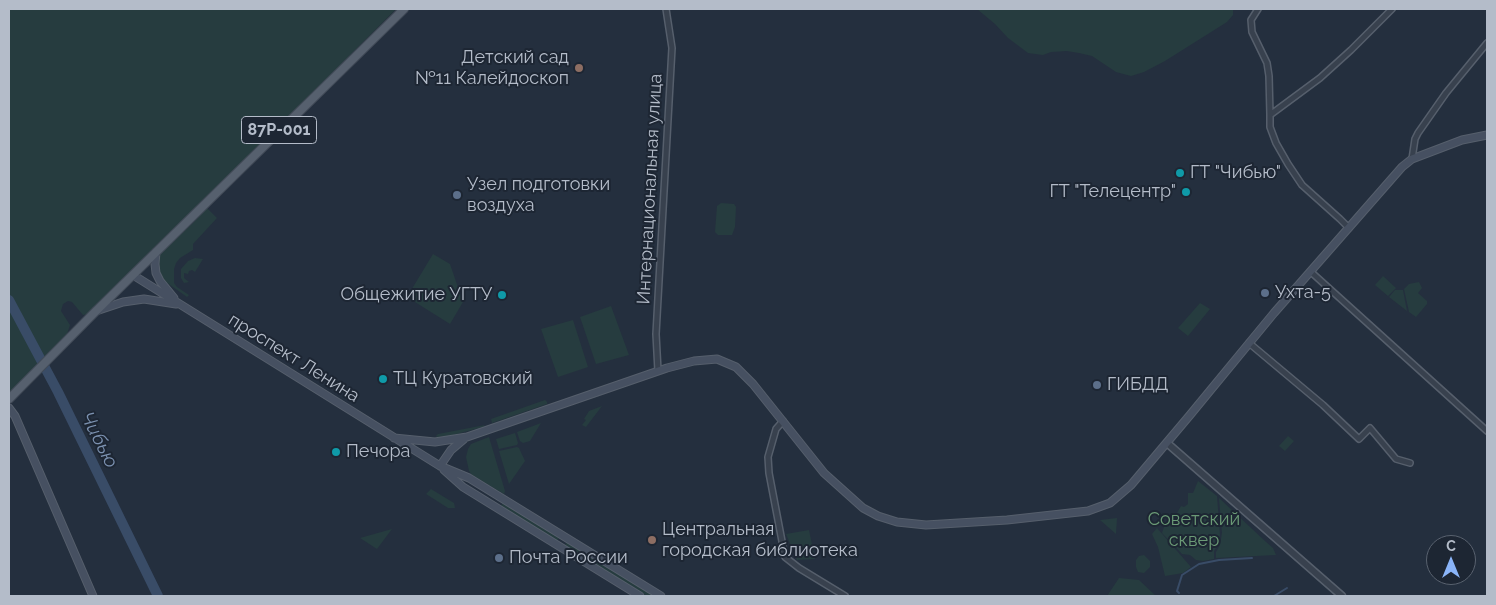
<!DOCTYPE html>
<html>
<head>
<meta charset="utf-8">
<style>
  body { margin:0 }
  #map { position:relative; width:1496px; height:605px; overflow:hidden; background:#242f3e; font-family:Raleway,sans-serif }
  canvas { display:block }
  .frame { position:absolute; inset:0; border:10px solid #b4bcc9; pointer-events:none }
  .north { position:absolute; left:1426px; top:535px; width:50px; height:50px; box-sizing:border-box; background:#1d2633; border:1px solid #59626f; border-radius:50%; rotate:0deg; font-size:14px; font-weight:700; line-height:20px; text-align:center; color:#b4bcc9 }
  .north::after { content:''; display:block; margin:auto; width:18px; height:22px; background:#8ab4f8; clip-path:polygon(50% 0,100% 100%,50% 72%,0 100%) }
</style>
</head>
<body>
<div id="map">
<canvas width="1496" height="605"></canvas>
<div class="frame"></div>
<div class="north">С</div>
</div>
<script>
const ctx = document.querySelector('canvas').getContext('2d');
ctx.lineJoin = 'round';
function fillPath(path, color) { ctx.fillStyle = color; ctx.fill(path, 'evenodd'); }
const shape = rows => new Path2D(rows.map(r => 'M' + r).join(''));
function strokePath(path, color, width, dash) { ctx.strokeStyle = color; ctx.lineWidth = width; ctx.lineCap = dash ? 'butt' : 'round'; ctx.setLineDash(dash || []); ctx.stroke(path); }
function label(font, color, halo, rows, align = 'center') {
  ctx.font = font + ' Raleway,sans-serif'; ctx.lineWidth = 4; ctx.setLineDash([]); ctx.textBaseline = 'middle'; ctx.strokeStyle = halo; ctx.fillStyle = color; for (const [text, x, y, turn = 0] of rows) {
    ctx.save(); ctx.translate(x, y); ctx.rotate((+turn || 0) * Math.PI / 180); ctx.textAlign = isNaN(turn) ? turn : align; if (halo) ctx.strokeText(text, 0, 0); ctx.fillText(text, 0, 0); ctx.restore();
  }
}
fillPath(shape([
  [9,9,396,9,273,132,265,134,263,140,258,146,89,314,83,315,72,302,68,301,63,304,61,311,70,325,66,337,9,393],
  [977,9,1233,9,1233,15,1227,22,1165,61,1144,72,1131,76,1116,72,1092,56,1079,53,1067,51,1051,52,1043,55,1028,53,1008,38,995,24],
  [721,203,734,204,736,207,735,227,732,235,718,235,715,232,717,206],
  [207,208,217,218,193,244,193,250,180,258,176,263,174,269,174,283,177,287,189,295,187,297,163,280,158,272,157,259,162,251,192,224],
  [433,254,450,264,463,302,450,324,407,297],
  [195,258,203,259,195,272,192,270,189,271,188,274,184,273,184,278,189,282,184,283,181,278,181,269,188,261],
  [1383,276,1396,288,1388,296,1375,285],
  [1419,282,1422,288,1418,293,1427,301,1427,304,1416,317,1409,312,1404,289,1409,284],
  [1395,290,1403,290,1407,311,1389,297],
  [1200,303,1210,309,1188,336,1178,328],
  [611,306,629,355,596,364,580,317],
  [573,320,588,367,558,377,541,329],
  [545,400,547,402,547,404,492,423,491,419],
  [602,406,586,427,582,425,586,420,584,419,589,411],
  [541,423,530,441,523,443,520,441,517,432],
  [485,425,483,427,449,436,437,437,436,436,438,434],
  [515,433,518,443,517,445,499,449,496,439],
  [1288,436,1294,441,1285,451,1279,446],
  [489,437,505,491,504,494,472,475,469,471,466,457,468,449,471,444],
  [517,447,519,448,525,461,509,484,499,451],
  [1198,481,1217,496,1220,535,1218,545,1214,551,1214,559,1203,561,1196,560,1190,555,1182,554,1162,533,1165,524,1177,513,1181,506,1184,507,1188,504,1188,493,1193,493],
  [431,489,454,503,455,508,448,508,426,494],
  [1219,498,1265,541,1273,548,1276,555,1216,558,1216,552,1220,545,1222,533],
  [503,503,559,538,557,541,501,506],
  [1117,518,1116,534,1100,520],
  [1157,528,1191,567,1183,573,1165,576,1158,547,1152,534],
  [392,529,377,549,360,538],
  [809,530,815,559,797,560,786,534],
  [567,542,654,596,647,596,565,545],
  [1144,555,1150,561,1150,567,1144,573,1138,572,1136,567,1136,560,1139,556],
  [1119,578,1139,580,1156,596,1107,596]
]), '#263c3f');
strokePath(shape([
  [1179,593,1177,591,1182,575,1199,564,1219,560,1252,558],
  [1180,596,1181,596],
  [1274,596,1287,588]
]), '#394c67', 2);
strokePath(shape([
  [9,300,58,392,158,596]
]), '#394c67', 10);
const minor = shape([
  [1258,9,1251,20,1252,32,1267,63,1269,76,1270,115],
  [1412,159,1415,139,1418,133,1446,93,1487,43],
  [1349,228,1340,219,1302,185,1288,164,1276,143,1270,127,1270,115,1320,78,1351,50,1392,9],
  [1311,272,1487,431],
  [1249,343,1323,405,1359,439,1370,428,1396,459,1410,463],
  [658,371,656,334,672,48,666,9],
  [783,421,776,429,768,457,769,473,785,557,799,568,845,596]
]);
const tertiary = shape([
  [1167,443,1342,596]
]);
const secondary = shape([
  [156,252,155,264,156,273,160,281,174,298],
  [133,275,440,466,469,478,661,596],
  [96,311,123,302,144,299,176,304],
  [9,408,15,416,93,596],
  [394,438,435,442,467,437,667,368,694,361,717,359,736,367,753,384,824,473,863,508,878,516,897,522,926,525,1007,520,1088,511,1110,503,1131,485,1190,415,1274,313,1402,167,1412,159,1462,140,1487,135],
  [440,466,451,450,464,439],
  [444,470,463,487,640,596]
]);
const primary = shape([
  [9,399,95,312,404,9]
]);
strokePath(minor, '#565f6c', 8);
strokePath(tertiary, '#565f6c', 9);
strokePath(secondary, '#565f6c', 9);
strokePath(primary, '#414a57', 10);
strokePath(minor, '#38414e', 5);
strokePath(tertiary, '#38414e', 6);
strokePath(secondary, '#465061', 7);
strokePath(primary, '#56606e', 8);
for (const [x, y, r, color] of [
  [579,68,5,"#8d6e63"],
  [1180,173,5,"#0f9aa8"],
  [1186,192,5,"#0f9aa8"],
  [457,195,5,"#5c6f8a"],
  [1265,293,5,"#5c6f8a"],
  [502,295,5,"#0f9aa8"],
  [383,379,5,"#0f9aa8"],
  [1097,385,5,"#5c6f8a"],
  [336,452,5,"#0f9aa8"],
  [652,540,5,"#8d6e63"],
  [499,558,5,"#5c6f8a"]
]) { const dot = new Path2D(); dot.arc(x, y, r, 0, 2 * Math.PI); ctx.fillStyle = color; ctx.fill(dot); strokePath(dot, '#1d2633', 2); }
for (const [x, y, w] of [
  [279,130,75]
]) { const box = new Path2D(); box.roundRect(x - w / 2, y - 13.5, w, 27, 4); ctx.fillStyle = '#1d2633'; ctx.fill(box); strokePath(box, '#b4bcc9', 1); }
label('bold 16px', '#b4bcc9', null, [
  ["87Р-001",279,130]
]);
label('18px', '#b4bcc9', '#1d2633', [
  ["Детский сад",569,58,"right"],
  ["№11 Калейдоскоп",569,79,"right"],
  ["ГТ \"Чибью\"",1190,173],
  ["Узел подготовки",467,185],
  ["воздуха",467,206],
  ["ГТ \"Телецентр\"",1176,192,"right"],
  ["Ухта-5",1275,293],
  ["Общежитие УГТУ",492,295,"right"],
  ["ТЦ Куратовский",393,379],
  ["ГИБДД",1107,385],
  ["Печора",346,452],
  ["Центральная",662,530],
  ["городская библиотека",662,551],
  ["Почта России",509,558]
], 'left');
label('18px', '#b4bcc9', '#1d2633', [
  ["Интернациональная улица",650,189,-87],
  ["проспект Ленина",294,358,32]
]);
label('18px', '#6b9a76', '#1d2633', [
  ["Советский",1194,520],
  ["сквер",1194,541]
]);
label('italic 19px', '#7c92b1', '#1d2633', [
  ["Чибью",99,440,63]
]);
</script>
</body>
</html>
